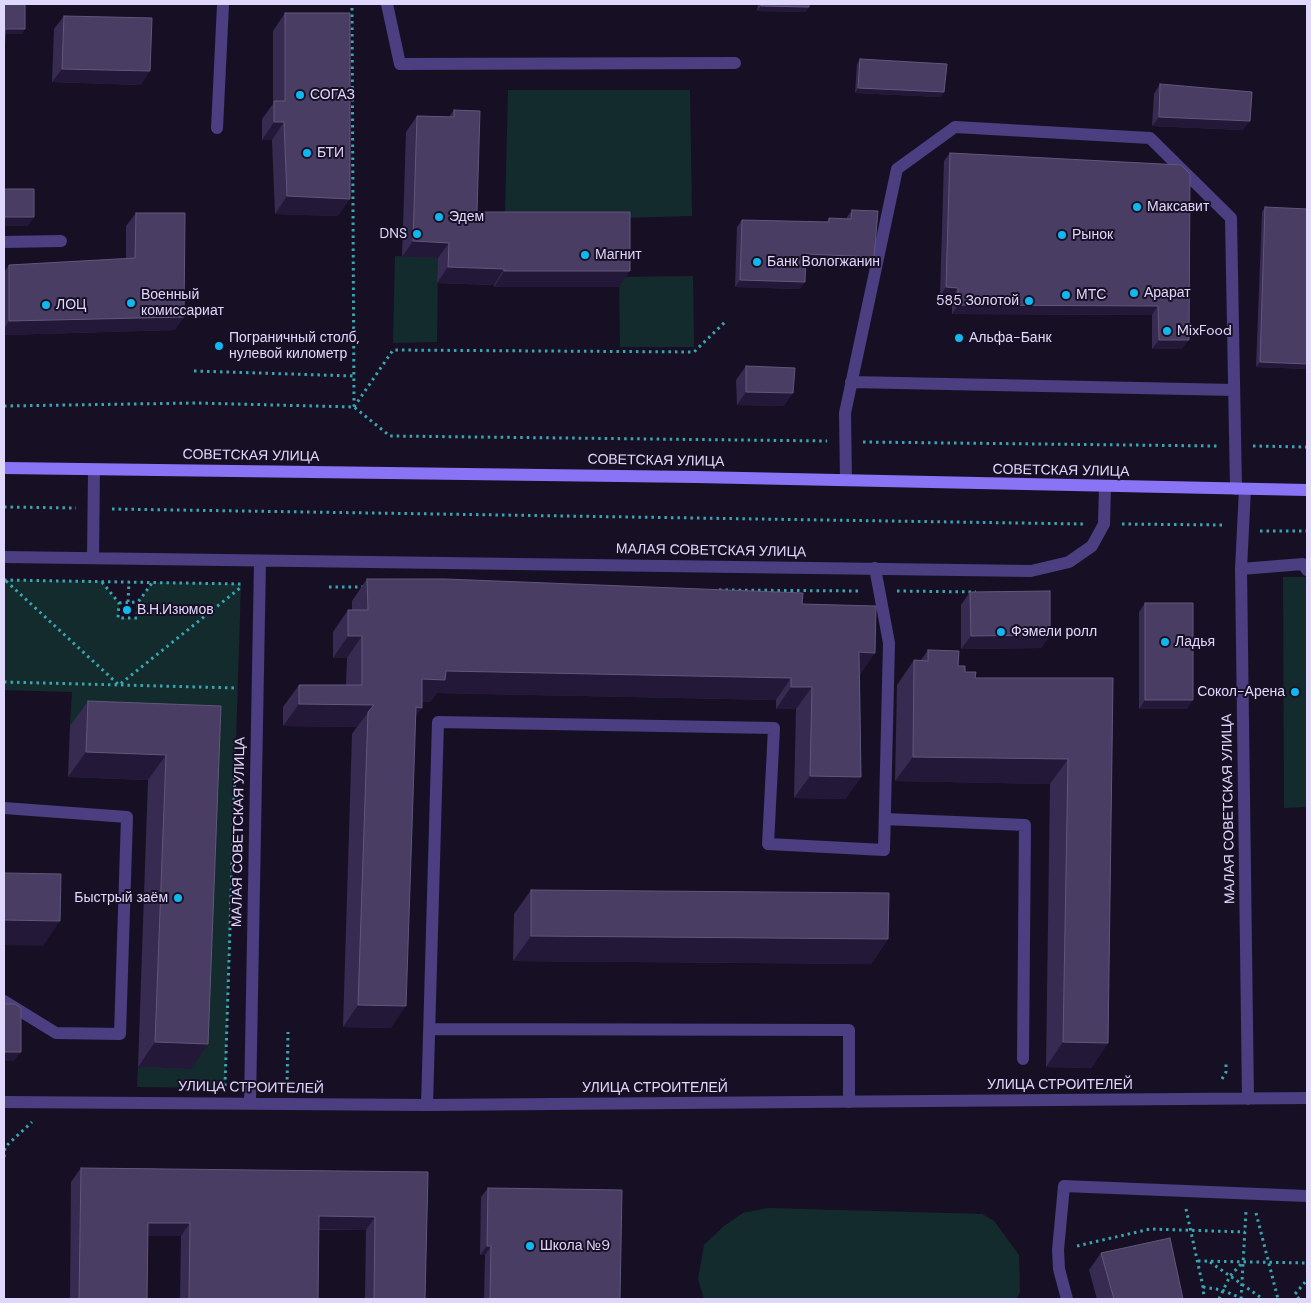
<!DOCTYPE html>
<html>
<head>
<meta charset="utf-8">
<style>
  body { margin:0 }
  #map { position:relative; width:1311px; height:1303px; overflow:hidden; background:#171025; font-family:"DM Sans",sans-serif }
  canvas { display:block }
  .frame { position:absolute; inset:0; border:5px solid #e0d7fc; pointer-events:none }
</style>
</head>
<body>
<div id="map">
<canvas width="1311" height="1303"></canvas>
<div class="frame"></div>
</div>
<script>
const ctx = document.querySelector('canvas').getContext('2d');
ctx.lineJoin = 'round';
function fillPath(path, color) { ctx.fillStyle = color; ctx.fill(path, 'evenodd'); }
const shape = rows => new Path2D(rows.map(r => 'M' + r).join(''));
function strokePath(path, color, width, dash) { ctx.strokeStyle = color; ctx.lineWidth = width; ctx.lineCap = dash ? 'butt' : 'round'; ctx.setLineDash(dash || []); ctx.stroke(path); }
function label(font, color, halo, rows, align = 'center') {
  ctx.font = font + ' "DM Sans",sans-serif'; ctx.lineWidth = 4; ctx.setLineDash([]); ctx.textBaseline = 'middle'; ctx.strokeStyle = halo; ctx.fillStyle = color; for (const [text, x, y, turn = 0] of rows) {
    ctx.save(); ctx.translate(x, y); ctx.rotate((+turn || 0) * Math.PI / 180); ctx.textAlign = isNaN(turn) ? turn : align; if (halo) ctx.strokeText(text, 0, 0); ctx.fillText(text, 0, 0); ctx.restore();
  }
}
fillPath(shape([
  [508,90,690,90,692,216,618,218,505,215],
  [395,256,438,258,437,342,393,343],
  [693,276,694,347,620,347,619,277],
  [1283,577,1307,577,1307,807,1284,808],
  [4,580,102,581,119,603,119,618,137,618,138,602,152,582,241,584,225,1088,137,1087,138,1067,204,731,70,726,72,692,4,690],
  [768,1208,982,1214,994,1221,1019,1255,1020,1292,1016,1299,704,1299,698,1279,704,1245,724,1226,743,1213]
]), '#142b2e');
strokePath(shape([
  [352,8,354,406],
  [194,371,354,376],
  [4,406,196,403,354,407,390,436,827,441],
  [354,407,393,350,694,352,727,320],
  [863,442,1217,446],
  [1253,446,1307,447],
  [4,507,76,508],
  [112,509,1083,524],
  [1122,524,1225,525],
  [1260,531,1307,531],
  [4,580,241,584],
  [6,581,119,685,240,588],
  [102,582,119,603,118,618,137,618,138,602,152,583],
  [329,587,366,587],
  [719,590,861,591],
  [897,591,976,592],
  [128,602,129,582],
  [119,603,138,602],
  [4,682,237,688],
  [1222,1079,1226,1072,1226,1064],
  [225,1086,235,770],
  [287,1086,288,1032],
  [4,1157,5,1147,32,1122],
  [1186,1209,1203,1287,1204,1299],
  [1256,1213,1278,1299],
  [1077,1246,1150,1229,1245,1232],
  [1198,1261,1307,1263],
  [1210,1262,1263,1299],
  [1203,1287,1222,1290,1243,1299],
  [1219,1299,1230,1276,1243,1262],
  [1241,1299,1246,1211],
  [1299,1299,1295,1294,1307,1280]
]), '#37a6b0', 3, [2.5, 4]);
strokePath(shape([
  [387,4,400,64,735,63],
  [217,128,223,5],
  [4,242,61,241],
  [851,382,1234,390],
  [846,480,845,413,897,169,955,127,1150,138,1231,218,1236,489],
  [1241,569,1303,564,1307,570],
  [4,808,127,817,120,1034,56,1033,4,1001],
  [885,819,1025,825,1023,1059],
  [431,1029,849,1030,849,1102],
  [427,1105,438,722,774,728,768,844,884,850,889,643,875,568],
  [1067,1299,1059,1269,1058,1250,1064,1186,1307,1196]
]), '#4b3e81', 12);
strokePath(shape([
  [1245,489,1241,569,1248,1099],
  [4,557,1031,571,1069,562,1092,546,1104,524,1105,487],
  [93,558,94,470],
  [4,1102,427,1105,1307,1098],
  [250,1102,260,562]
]), '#4b3e81', 12);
strokePath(shape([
  [4,468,696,477,1307,490]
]), '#8a74f6', 12);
fillPath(shape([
  [758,4,809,4,806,12,757,11],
  [285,13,338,216,275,214,272,140,262,140,262,119,273,104,273,31],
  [64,16,141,85,52,82,54,29],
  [860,59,941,97,855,93,857,64],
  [1160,84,1243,130,1152,126,1154,94],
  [454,110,477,212,619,287,494,287,494,285,437,283,438,258,402,257,406,132,417,116,449,117],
  [950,153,1181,165,1182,349,1152,349,1152,315,952,314,952,297,940,296,944,161],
  [1265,207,1307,369,1256,367,1262,212],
  [852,210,868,264,806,261,800,289,735,287,737,227,742,220,827,222,829,218,847,219,847,217],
  [136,213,175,330,4,335,4,272,9,265,126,259,126,226],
  [746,366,784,406,737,405,736,380],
  [367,579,802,604,860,675,861,777,845,799,794,798,796,709,776,709,776,700,437,693,430,702,422,702,415,717,391,1028,343,1027,352,734,357,727,283,726,283,707,299,685,346,685,347,658,333,658,333,632,348,610,352,610,352,601],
  [970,592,1050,635,1041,648,961,649,961,605],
  [1145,603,1187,709,1139,709,1139,612],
  [928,650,958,666,965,672,975,678,1113,678,1108,1043,1091,1068,1046,1067,1050,784,895,781,897,685,914,660,921,660],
  [88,701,221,706,191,1069,138,1067,148,780,68,777,70,726],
  [531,890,888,939,871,964,513,961,514,914],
  [81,1168,428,1172,425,1299,365,1299,366,1230,319,1230,318,1299,180,1299,181,1236,148,1236,147,1299,70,1299,71,1182],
  [488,1188,620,1299,484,1299,485,1255,480,1255,481,1197],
  [1101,1253,1183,1299,1097,1299,1089,1270]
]), '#382b51');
fillPath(shape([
  [761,6,809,7,806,12,757,11],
  [5,29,25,29,22,34,4,34],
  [62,69,150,71,141,85,52,82],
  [858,88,944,92,941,97,855,93],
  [1159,117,1250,121,1243,130,1152,126],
  [274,122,284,122,272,140,262,140],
  [287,196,350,199,338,216,275,214],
  [4,217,34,217,28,226,4,226],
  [413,241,449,243,438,258,402,257],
  [806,254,874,257,868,264,801,261],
  [448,267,504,269,494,285,437,283],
  [504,271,630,271,619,287,494,287],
  [740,280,805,282,800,289,735,287],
  [946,287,958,288,952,297,940,296],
  [958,305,1158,306,1152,315,952,314],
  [184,317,175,330,4,335,4,329,9,321],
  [1159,340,1189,340,1182,349,1152,349],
  [1260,362,1307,364,1307,369,1256,367],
  [746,392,793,393,784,406,737,405],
  [1050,635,1041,648,961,649,971,636],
  [348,636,362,636,347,658,333,658],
  [859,652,875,653,860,675],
  [446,671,791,678,776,700,437,693,430,702,407,702,422,679],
  [791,687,812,687,796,709,776,709],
  [1145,700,1193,700,1187,709,1139,709],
  [299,704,374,705,357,727,283,726],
  [416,707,422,708,406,730],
  [86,752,166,755,148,780,68,777],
  [913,757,1068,759,1050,784,895,781],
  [810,776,861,777,845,799,794,798],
  [4,920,60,921,43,946,4,945],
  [531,936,888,939,871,964,513,961],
  [358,1005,406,1006,391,1028,343,1027],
  [155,1042,208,1044,191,1069,138,1067],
  [1063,1042,1108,1043,1091,1068,1046,1067],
  [4,1052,21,1052,14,1061,4,1061],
  [319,1216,375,1217,366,1230,310,1229],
  [148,1223,190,1223,181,1236,139,1236],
  [487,1246,491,1246,485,1255,480,1255]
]), '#231838');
const building = shape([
  [4,4,25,4,25,29,5,29,4,61,4,4],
  [761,4,809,4,809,7,761,6,761,4],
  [285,13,350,13,350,199,287,196,284,122,274,122,274,101,285,101,285,13],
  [64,16,152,18,150,71,62,69,64,16],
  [860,59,947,64,944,92,858,88,860,59],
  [1160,84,1252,92,1250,121,1159,117,1160,84],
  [454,110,480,111,477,212,630,212,630,271,504,271,504,269,448,267,449,243,413,241,417,116,454,117,454,110],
  [950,153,1181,165,1190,174,1189,340,1159,340,1158,306,958,305,958,288,946,287,950,153],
  [4,189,34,189,34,217,4,217,4,189],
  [1265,207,1307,209,1307,364,1260,362,1265,207],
  [852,210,878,211,874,257,806,254,805,282,740,280,742,220,829,222,829,218,851,219,852,210],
  [136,213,185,213,184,317,9,321,9,265,135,258,136,213],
  [746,366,795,368,793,393,746,392,746,366],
  [367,579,445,579,803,593,802,604,876,606,875,653,859,652,861,777,810,776,812,687,791,687,791,678,446,671,445,680,422,679,422,708,416,707,406,1006,358,1005,368,712,374,705,299,704,299,685,362,685,362,636,348,636,348,610,368,610,367,579],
  [1050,591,1050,635,971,636,970,592,1050,591],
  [1145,603,1193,603,1193,700,1145,700,1145,603],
  [928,650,959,651,958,666,965,666,965,672,976,672,975,678,1113,678,1108,1043,1063,1042,1068,759,913,757,914,660,928,661,928,650],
  [88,701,221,706,208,1044,155,1042,166,755,86,752,88,701],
  [4,873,61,874,60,921,4,920,4,873],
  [531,890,889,893,888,939,531,936,531,890],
  [4,1004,15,1004,21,1008,21,1052,4,1052,4,1004],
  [81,1168,428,1172,425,1299,374,1299,375,1217,319,1216,318,1299,189,1299,190,1223,148,1223,147,1299,79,1299,81,1168],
  [488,1188,622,1190,620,1299,490,1299,491,1246,487,1246,488,1188],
  [1170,1238,1183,1299,1114,1299,1101,1253,1170,1238]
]);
fillPath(building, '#4a3d63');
strokePath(building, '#61567b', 1);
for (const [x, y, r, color] of [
  [300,95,5,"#0fb9f0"],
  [307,153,5,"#0fb9f0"],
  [1137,207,5,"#0fb9f0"],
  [439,217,5,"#0fb9f0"],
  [417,234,5,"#0fb9f0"],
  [1062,235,5,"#0fb9f0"],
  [585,255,5,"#0fb9f0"],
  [757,262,5,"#0fb9f0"],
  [1134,293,5,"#0fb9f0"],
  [1066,295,5,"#0fb9f0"],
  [1029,301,5,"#0fb9f0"],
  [131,303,5,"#0fb9f0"],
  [46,305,5,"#0fb9f0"],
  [1167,331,5,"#0fb9f0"],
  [959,338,5,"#0fb9f0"],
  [219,346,5,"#0fb9f0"],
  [127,610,5,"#0fb9f0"],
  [1001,632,5,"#0fb9f0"],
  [1165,642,5,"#0fb9f0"],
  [1295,692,5,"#0fb9f0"],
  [178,898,5,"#0fb9f0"],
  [530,1246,5,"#0fb9f0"]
]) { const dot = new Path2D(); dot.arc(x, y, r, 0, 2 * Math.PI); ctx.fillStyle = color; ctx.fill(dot); strokePath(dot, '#171025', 2); }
label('14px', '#e0d7fc', '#171025', [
  ["СОГАЗ",310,95],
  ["БТИ",317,153],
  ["Максавит",1147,207],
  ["Эдем",449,217],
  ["DNS",407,234,"right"],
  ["Рынок",1072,235],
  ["Магнит",595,255],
  ["Банк Вологжанин",767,262],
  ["Арарат",1144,293],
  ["Военный",141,295],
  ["комиссариат",141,311],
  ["МТС",1076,295],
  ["585 Золотой",1019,301,"right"],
  ["ЛОЦ",56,305],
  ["MixFood",1177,331],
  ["Пограничный столб,",229,338],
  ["нулевой километр",229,354],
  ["Альфа-Банк",969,338],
  ["В.Н.Изюмов",137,610],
  ["Фэмели ролл",1011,632],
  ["Ладья",1175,642],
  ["Сокол-Арена",1285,692,"right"],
  ["Быстрый заём",168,898,"right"],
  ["Школа №9",540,1246]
], 'left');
label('14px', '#e0d7fc', '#171025', [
  ["СОВЕТСКАЯ УЛИЦА",251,456,1],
  ["СОВЕТСКАЯ УЛИЦА",656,461,1],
  ["СОВЕТСКАЯ УЛИЦА",1061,471,1],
  ["МАЛАЯ СОВЕТСКАЯ УЛИЦА",711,551,1],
  ["МАЛАЯ СОВЕТСКАЯ УЛИЦА",1229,809,-91],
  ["МАЛАЯ СОВЕТСКАЯ УЛИЦА",239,832,-89],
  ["УЛИЦА СТРОИТЕЛЕЙ",1060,1085],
  ["УЛИЦА СТРОИТЕЛЕЙ",251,1088,1],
  ["УЛИЦА СТРОИТЕЛЕЙ",655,1088]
]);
</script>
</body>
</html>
